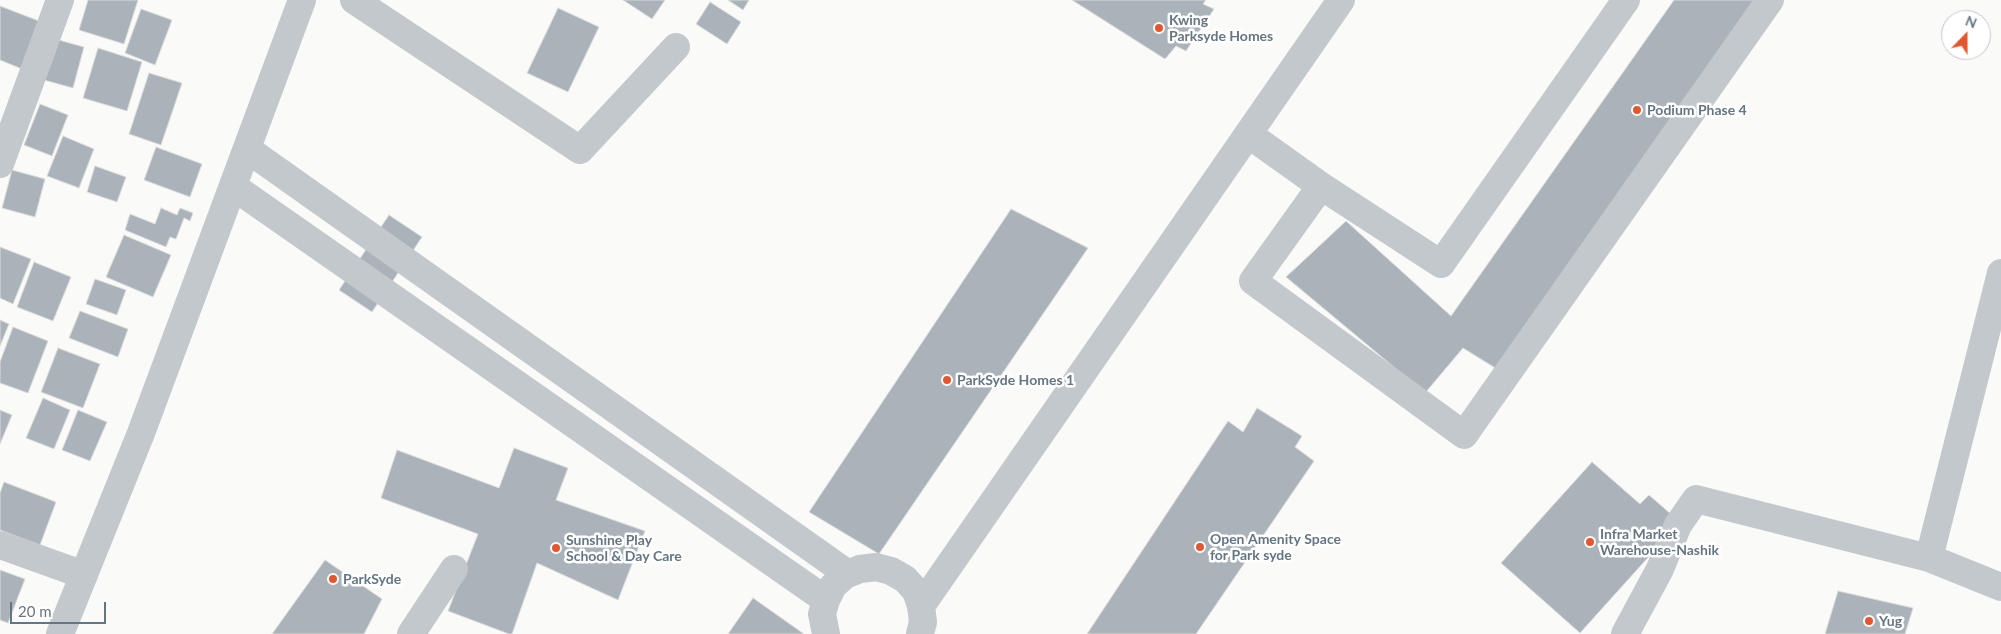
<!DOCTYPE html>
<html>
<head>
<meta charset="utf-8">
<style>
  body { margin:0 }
  #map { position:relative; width:2001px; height:634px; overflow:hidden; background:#fafaf8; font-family:Lato,sans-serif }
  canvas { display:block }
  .north { position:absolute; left:1941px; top:10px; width:50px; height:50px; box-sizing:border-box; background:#fff; border:1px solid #c1c8cd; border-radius:50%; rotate:22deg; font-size:14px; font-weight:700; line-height:20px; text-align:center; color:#657683 }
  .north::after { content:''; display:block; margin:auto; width:18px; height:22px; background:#e4572e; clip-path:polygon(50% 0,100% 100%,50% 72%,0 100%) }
  .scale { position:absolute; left:10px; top:602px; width:96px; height:22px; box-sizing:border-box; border:2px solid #657683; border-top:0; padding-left:6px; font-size:15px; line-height:18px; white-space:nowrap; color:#657683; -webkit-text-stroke:4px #fff; paint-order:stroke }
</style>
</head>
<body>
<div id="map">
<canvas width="2001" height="634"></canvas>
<div class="north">N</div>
<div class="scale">20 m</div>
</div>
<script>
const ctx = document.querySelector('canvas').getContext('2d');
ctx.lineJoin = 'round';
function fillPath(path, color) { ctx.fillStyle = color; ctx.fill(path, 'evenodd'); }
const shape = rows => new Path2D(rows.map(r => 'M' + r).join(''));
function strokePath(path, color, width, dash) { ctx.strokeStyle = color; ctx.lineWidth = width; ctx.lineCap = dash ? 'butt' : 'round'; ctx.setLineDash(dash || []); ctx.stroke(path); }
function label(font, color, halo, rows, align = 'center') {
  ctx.font = font + ' Lato,sans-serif'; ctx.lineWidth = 5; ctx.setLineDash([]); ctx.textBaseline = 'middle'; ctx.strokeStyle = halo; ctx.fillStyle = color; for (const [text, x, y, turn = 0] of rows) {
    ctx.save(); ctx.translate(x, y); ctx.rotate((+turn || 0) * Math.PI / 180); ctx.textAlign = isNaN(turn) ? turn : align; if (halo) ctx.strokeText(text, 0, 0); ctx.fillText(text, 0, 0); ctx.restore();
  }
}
const building = shape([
  [88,0,138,0,124,44,79,30,88,0],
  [623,0,665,0,652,19,623,0],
  [728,0,749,0,743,10,728,0],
  [1072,0,1206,0,1203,4,1214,9,1186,51,1176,46,1165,59,1072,0],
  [1674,0,1756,0,1497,369,1463,348,1425,393,1286,277,1346,221,1451,316,1674,0],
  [710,2,741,22,727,44,696,24,710,2],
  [0,6,39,21,22,69,0,60,0,6],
  [558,8,599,27,568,92,527,73,558,8],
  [141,9,172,20,155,65,125,53,141,9],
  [55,39,84,47,73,88,44,80,55,39],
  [98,48,142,62,127,111,83,98,98,48],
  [149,73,182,83,161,145,129,134,149,73],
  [40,104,68,115,52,156,24,145,40,104],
  [63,136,94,149,79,188,47,176,63,136],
  [156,147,202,164,190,197,144,180,156,147],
  [95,166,126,177,117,202,87,192,95,166],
  [12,170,45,179,35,217,2,208,12,170],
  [161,208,177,215,180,208,193,213,190,221,184,218,176,239,170,237,166,247,125,230,130,214,155,224,161,208],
  [1011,209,1088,248,879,554,809,512,1011,209],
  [389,215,422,237,372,312,339,290,389,215],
  [124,235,171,255,153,297,106,277,124,235],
  [0,247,31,259,13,304,0,298,0,247],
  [34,262,71,277,53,321,17,307,34,262],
  [95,279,126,290,117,315,86,304,95,279],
  [80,311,128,329,118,357,69,338,80,311],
  [0,320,9,324,0,346,0,320],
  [13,327,48,341,28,393,0,383,0,362,13,327],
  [58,348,100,364,83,408,41,392,58,348],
  [43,398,70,410,54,449,26,438,43,398],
  [1257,408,1302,436,1295,447,1314,461,1196,634,1087,634,1228,421,1243,432,1257,408],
  [0,410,12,415,0,444,0,410],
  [78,410,107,422,90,461,62,450,78,410],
  [514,448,568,468,556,500,645,531,618,600,537,563,512,634,509,634,448,611,478,534,381,498,397,450,499,488,514,448],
  [1592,462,1640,504,1649,495,1680,522,1580,633,1501,563,1592,462],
  [4,482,56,502,40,545,0,530,0,493,4,482],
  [325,560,382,599,364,634,272,634,325,560],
  [0,570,25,579,8,623,0,620,0,570],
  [1838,591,1913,608,1905,634,1825,634,1838,591],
  [753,598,804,634,728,634,753,598]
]);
fillPath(building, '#aab3b9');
strokePath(building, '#dcdcda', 1);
strokePath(shape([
  [354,0,580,150,676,47],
  [1248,134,1321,186,1253,281,1464,435,1770,0],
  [247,149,848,574],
  [0,164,60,0],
  [1321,186,1441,264,1626,0],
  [234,187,826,600],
  [0,545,84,575],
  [1929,558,2001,273],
  [921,606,1341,0],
  [60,634,141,433,302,0],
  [411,634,454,569],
  [826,634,822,614,826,600,833,586,845,575,860,569,876,567,891,571,905,579,916,591,921,606,923,622,920,634],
  [1625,634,1660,569,1678,525,1696,499,1929,558,2001,587]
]), '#c3c8cc', 28);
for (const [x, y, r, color] of [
  [1159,28,5,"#e4572e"],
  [1637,110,5,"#e4572e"],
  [947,380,5,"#e4572e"],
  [1590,542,5,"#e4572e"],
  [1200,547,5,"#e4572e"],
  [556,548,5,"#e4572e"],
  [333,579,5,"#e4572e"],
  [1869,621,5,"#e4572e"]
]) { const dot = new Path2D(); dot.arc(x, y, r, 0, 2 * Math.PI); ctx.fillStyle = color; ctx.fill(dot); strokePath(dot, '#fff', 2); }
label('bold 14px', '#657683', '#fff', [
  ["Kwing",1169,20],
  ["Parksyde Homes",1169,36],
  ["Podium Phase 4",1647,110],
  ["ParkSyde Homes 1",957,380],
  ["Infra Market",1600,534],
  ["Warehouse-Nashik",1600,550],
  ["Open Amenity Space",1210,539],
  ["for Park syde",1210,555],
  ["Sunshine Play",566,540],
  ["School & Day Care",566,556],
  ["ParkSyde",343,579],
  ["Yug",1879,621]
], 'left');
</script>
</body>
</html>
